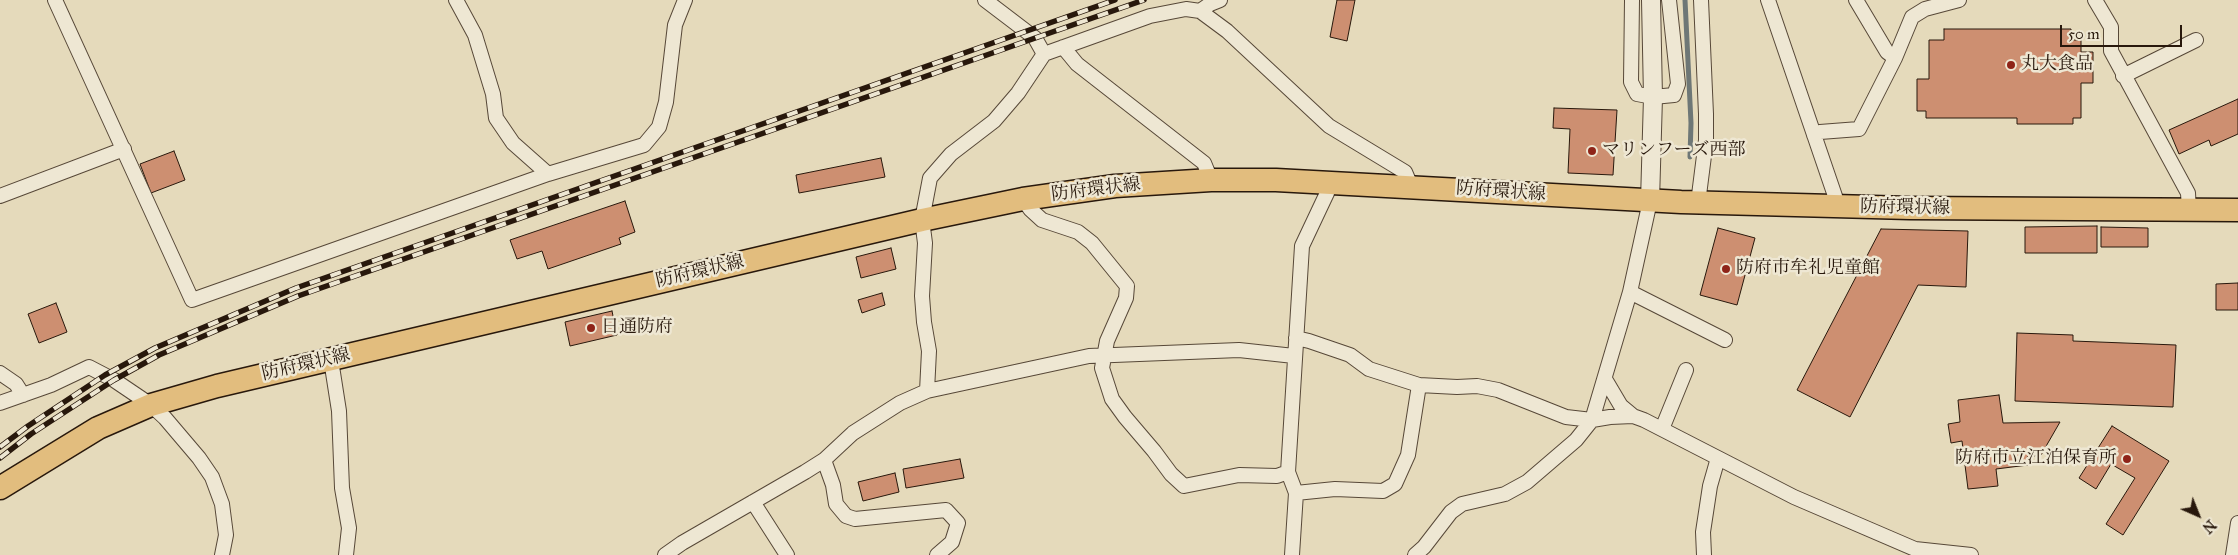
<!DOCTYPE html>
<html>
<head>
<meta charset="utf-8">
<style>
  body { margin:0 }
  #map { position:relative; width:2238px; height:555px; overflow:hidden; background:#e5dabb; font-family:"IM FELL Great Primer",serif }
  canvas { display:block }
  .north { position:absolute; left:2173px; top:490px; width:50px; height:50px; -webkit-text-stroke:4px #eee7d3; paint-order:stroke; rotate:136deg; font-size:14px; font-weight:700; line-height:20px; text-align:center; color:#28180c }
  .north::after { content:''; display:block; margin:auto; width:18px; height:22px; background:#28180c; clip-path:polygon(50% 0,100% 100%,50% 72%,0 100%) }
  .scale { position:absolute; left:2060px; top:25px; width:122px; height:22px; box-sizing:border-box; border:2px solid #28180c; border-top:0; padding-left:6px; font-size:15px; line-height:18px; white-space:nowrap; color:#28180c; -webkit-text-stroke:4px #eee7d3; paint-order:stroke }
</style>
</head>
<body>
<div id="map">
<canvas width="2238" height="555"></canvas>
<div class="north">N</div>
<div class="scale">50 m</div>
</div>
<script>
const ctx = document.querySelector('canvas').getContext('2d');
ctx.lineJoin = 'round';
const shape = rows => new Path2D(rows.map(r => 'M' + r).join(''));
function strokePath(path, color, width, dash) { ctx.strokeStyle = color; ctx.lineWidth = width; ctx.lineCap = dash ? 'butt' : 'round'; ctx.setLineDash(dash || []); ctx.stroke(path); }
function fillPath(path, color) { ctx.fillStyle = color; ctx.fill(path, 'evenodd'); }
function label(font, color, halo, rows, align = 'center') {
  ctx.font = font + ' "IM FELL Great Primer","Noto Serif JP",serif'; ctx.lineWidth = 5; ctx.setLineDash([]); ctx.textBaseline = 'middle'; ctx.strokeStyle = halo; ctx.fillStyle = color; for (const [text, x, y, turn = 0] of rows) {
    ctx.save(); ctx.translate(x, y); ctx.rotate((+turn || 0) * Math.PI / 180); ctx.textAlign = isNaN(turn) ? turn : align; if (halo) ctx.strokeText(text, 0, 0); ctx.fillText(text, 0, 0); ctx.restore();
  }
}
strokePath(shape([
  [1685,0,1691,123,1690,157]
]), '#6e7776', 5);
const building = shape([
  [1337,0,1355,0,1347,41,1330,37,1337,0],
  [1944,29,2071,29,2071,40,2081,40,2081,52,2093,52,2093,83,2081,83,2081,118,2073,118,2073,124,2017,124,2017,118,1926,118,1926,111,1917,111,1917,79,1929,79,1929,40,1944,40,1944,29],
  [2238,99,2238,134,2211,146,2209,140,2179,154,2169,130,2238,99],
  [1554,108,1617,110,1613,175,1568,173,1570,129,1553,128,1554,108],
  [174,151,185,180,151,193,140,164,174,151],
  [881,158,885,177,799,193,796,175,881,158],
  [625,201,635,232,619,238,621,244,548,269,542,251,517,259,510,240,625,201],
  [2097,226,2097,253,2025,253,2025,227,2097,226],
  [2101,227,2148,228,2148,247,2101,247,2101,227],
  [1718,228,1755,238,1737,305,1700,295,1718,228],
  [1881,229,1968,231,1966,287,1918,285,1850,417,1797,390,1881,229],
  [891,248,896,269,861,278,856,257,891,248],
  [2238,283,2238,310,2216,310,2216,284,2238,283],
  [882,293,885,305,862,313,858,300,882,293],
  [56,303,67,332,39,343,28,314,56,303],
  [612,311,617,335,570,346,565,322,612,311],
  [2017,333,2073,335,2073,341,2176,345,2173,407,2015,401,2017,333],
  [1999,395,2003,423,2060,422,2041,455,2027,457,2028,465,1996,469,1998,486,1968,489,1962,441,1951,443,1948,424,1960,422,1958,400,1999,395],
  [2112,426,2169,461,2123,535,2106,524,2135,478,2111,464,2096,489,2079,478,2112,426],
  [960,459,964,478,906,488,903,469,960,459],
  [895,473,899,492,863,501,858,482,895,473]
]);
fillPath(building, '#cd8f71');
strokePath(building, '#28180c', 1);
const minor = shape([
  [55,0,192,300,548,174,644,145,659,127,666,102,675,25,685,0],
  [456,0,475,35,493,94,496,118,513,143,548,174],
  [985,0,1035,38,1044,54],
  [1632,0,1631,82,1637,94,1653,97,1674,95,1678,84,1669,0],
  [1768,0,1835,196,1833,206],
  [1856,0,1887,52,1895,58],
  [2095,0,2111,27,2111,51,2188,193,2189,210],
  [1200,11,1210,4,1220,0],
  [1063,47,1077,64,1204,163,1211,180],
  [2123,76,2196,40],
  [1814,135,1820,132,1859,129,1895,58,1912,17,1925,9,1959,0],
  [0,196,124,149],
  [1023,199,1030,209,1042,220,1078,232,1092,243,1127,286,1126,298,1107,341,1102,368,1112,399,1125,417,1154,451,1171,474,1184,486,1239,475,1277,476,1288,472],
  [1698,203,1706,140,1706,114,1701,0],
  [1630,292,1725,340],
  [1296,338,1309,341,1350,355,1369,369,1419,385,1457,387,1477,386,1498,390,1566,417,1592,420,1610,417,1633,416],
  [331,360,339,411,342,488,349,528,346,555],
  [0,373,16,384,23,395],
  [1605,379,1621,406,1633,416,1644,420,1794,497,1915,549,1971,555],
  [927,391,929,351,924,322,922,296,925,243,922,220,930,178,951,154,994,121,1018,93,1044,54,1150,16,1186,9,1200,11,1227,31,1329,126,1405,172,1411,186],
  [0,403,51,385,89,367,114,380,151,405,165,418,199,458,212,477,222,504,226,535,222,555],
  [1662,429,1686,370],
  [824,460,833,485,836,504,846,516,855,519,946,510,958,523,952,542,937,555],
  [1296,493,1335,489,1383,491,1395,484,1408,455,1419,385],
  [753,502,787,555],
  [665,555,682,543,805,472,824,460,853,433,900,403,927,391,1089,356,1239,350,1294,356],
  [1292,555,1296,493,1288,472,1302,246,1327,193,1328,182],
  [1415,555,1424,547,1451,512,1462,504,1505,494,1527,482,1576,440,1592,420,1630,292,1650,201],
  [1704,555,1703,532,1710,486,1718,458],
  [2233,555,2238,523]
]);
const tertiary = shape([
  [1650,201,1653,97,1651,0]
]);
const primary = shape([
  [0,488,98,428,151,405,217,386,922,220,1023,199,1115,186,1211,180,1276,180,1681,202,1910,208,2238,210]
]);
strokePath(minor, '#574838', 16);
strokePath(tertiary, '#574838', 20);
strokePath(primary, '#28180c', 25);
strokePath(minor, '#eee7d3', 14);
strokePath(tertiary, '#eee7d3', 18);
strokePath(primary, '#e2bd7e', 22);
const rail = shape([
  [0,447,28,426,105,375,155,348,296,288,1115,0],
  [0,458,31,434,114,380,159,355,298,296,1144,0]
]);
strokePath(rail, '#28180c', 5.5);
strokePath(rail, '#eee7d3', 4, [11]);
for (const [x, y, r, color] of [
  [2011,65,5,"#8f2418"],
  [1592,151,5,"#8f2418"],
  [1726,269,5,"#8f2418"],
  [591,328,5,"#8f2418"],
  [2127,459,5,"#8f2418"]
]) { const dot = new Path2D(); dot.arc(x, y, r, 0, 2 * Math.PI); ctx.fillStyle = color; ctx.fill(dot); strokePath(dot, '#eee7d3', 2); }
label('18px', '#28180c', '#eee7d3', [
  ["丸大食品",2021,65],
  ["マリンフーズ西部",1602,151],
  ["防府市牟礼児童館",1736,269],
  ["日通防府",601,328],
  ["防府市立江泊保育所",2117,459,"right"]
], 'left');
label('18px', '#28180c', '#eee7d3', [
  ["防府環状線",1096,190,-7],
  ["防府環状線",1501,192,4],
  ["防府環状線",1905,208,1],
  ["防府環状線",700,272,-13],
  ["防府環状線",306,365,-13]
]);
</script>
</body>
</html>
